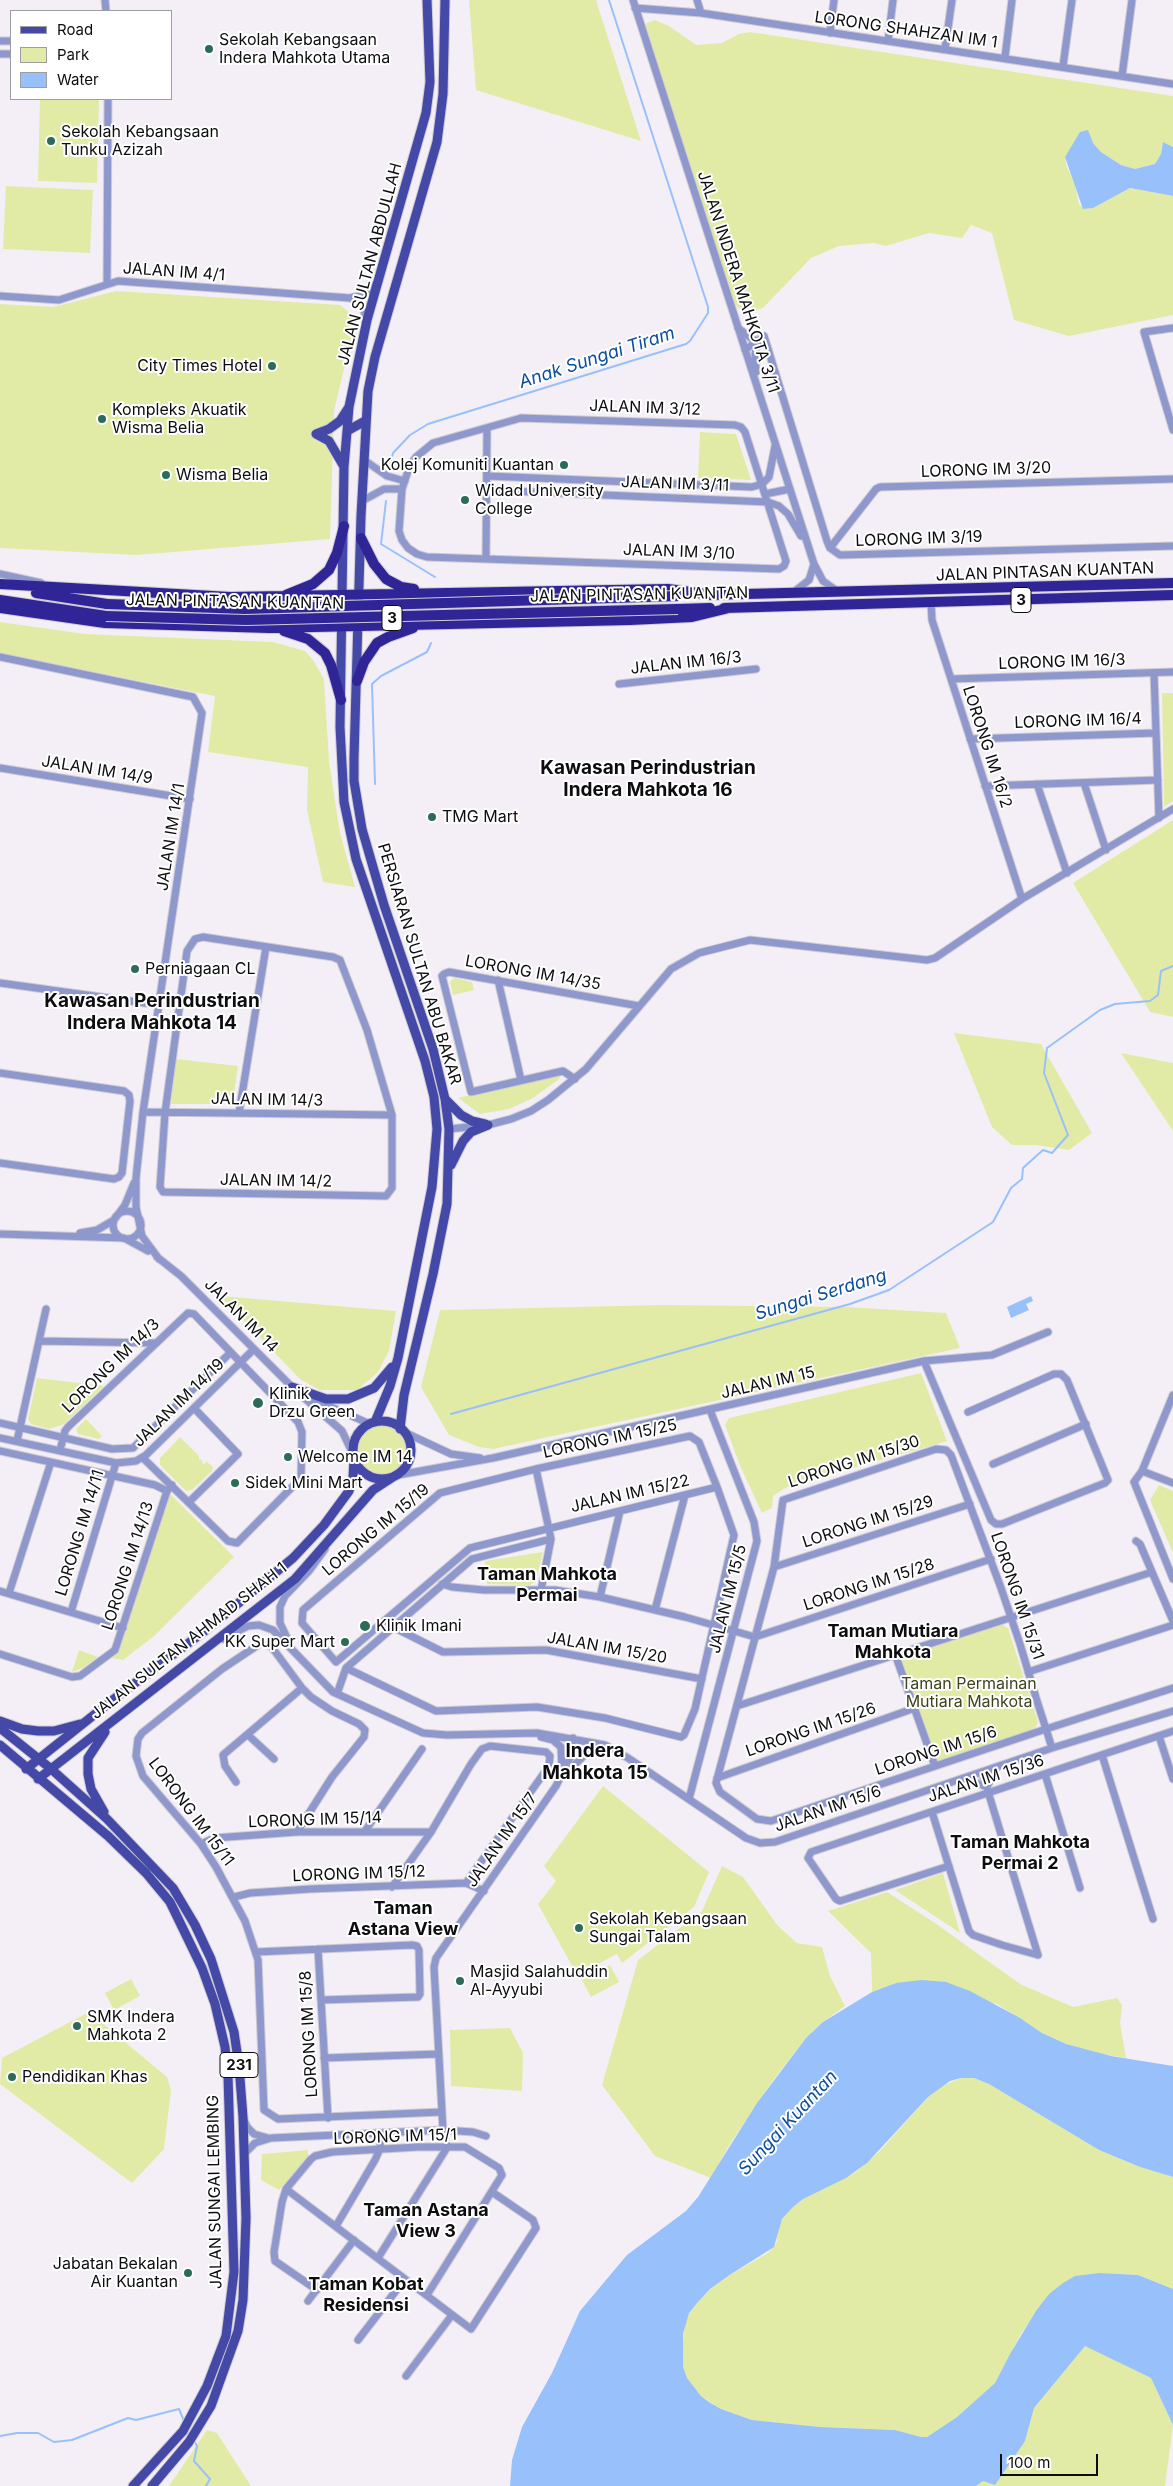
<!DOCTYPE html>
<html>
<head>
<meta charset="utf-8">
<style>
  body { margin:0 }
  #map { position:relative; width:1173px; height:2486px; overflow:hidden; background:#f4eff7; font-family:Inter,sans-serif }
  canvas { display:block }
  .legend { position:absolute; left:10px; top:10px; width:162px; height:90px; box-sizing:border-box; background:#fefffe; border:1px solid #9e9e9e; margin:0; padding:6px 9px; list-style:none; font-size:15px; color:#0d0c0e }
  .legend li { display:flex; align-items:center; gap:10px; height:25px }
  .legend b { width:25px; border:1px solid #9e9e9e }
  .scale { position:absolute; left:1000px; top:2454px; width:98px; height:22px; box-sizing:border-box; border:2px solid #0d0c0e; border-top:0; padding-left:6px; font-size:15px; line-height:18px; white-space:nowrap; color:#0d0c0e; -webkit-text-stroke:4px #fefffe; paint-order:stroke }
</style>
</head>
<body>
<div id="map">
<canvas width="1173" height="2486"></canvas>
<ul class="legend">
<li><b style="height:6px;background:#4448a7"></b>Road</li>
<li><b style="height:14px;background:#e2eba5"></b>Park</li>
<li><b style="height:14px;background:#98c0fa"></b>Water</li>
</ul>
<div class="scale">100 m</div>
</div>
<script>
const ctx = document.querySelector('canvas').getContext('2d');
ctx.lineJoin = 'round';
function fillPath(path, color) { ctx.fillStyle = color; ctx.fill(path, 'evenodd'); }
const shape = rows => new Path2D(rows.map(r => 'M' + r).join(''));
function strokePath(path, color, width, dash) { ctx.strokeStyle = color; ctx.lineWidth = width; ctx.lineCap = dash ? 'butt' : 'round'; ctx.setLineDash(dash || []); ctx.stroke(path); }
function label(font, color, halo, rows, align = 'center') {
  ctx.font = font + ' Inter,sans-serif'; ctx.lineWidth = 4; ctx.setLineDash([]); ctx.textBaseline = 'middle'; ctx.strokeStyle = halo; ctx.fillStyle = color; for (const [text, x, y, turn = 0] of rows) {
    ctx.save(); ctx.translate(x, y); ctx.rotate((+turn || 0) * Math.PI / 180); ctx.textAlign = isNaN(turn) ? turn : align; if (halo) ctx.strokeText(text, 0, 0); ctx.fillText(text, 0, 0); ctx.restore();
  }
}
fillPath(shape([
  [469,0,596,0,641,141,476,90],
  [655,20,669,26,696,45,722,43,739,34,750,32,1173,96,1173,147,1163,142,1161,154,1155,164,1135,169,1121,165,1101,152,1093,143,1072,147,1065,157,1067,168,1074,180,1079,205,1093,208,1130,188,1173,196,1173,315,1069,336,1014,320,992,233,971,225,962,238,929,233,886,246,874,243,839,246,811,258,763,308,749,312,740,309,728,300,653,63,645,24],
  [40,99,99,99,97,183,38,181],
  [6,186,93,190,90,253,3,249],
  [116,291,340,305,356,318,334,411,330,539,137,555,0,548,0,304,53,307],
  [700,432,736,434,751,480,698,478],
  [0,622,85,634,273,642,305,651,313,660,324,679,329,761,340,833,355,887,323,882,307,810,308,767,208,752,215,696,0,653],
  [1162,693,1173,693,1173,801,1164,807],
  [1173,820,1173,1017,1150,1012,1073,883],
  [454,978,472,982,474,990,453,995,450,982],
  [954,1033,1041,1044,1092,1133,1069,1150,1036,1145,1012,1145,992,1127],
  [1121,1053,1173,1063,1173,1131],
  [176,1059,238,1066,234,1094,220,1104,171,1104],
  [564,1072,558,1080,533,1098,509,1109,480,1114,458,1098],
  [220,1296,396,1311,389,1351,378,1372,357,1390,320,1390,301,1380],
  [663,1305,847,1307,946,1313,960,1348,493,1449,479,1447,449,1435,421,1387,440,1310],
  [921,1373,947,1441,787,1487,773,1496,772,1508,762,1513,741,1468,725,1425,729,1418],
  [37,1378,104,1386,64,1424,49,1429,31,1424,28,1419],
  [86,1419,102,1436,99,1439,78,1434,76,1429],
  '358 1450a24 24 0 1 1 48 0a24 24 0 1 1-48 0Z',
  [180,1437,199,1456,199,1459,202,1460,202,1463,205,1464,206,1461,213,1467,212,1471,192,1490,186,1491,160,1465,160,1458],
  [1159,1485,1173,1491,1173,1553,1150,1500],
  [167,1491,234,1557,153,1637,123,1660,106,1657,115,1650],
  [543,1552,536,1581,530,1585,487,1584,485,1561],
  [1003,1625,1008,1628,1038,1722,1035,1728,935,1766,895,1654],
  [79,1650,98,1657,83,1668,72,1672],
  [603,1786,709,1872,694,1907,622,1963,617,1954,577,1975,538,1904,556,1881,544,1866],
  [722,1866,743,1877,778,1926,797,1943,822,1947,830,1976,845,2006,823,2022,806,2038,771,2083,728,2147,711,2178,655,2156,602,2085,638,1960,702,1911],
  [943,1873,960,1933,895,1890],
  [887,1892,935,1923,1020,1984,1073,2007,1117,1998,1122,2005,1120,2023,1126,2058,1089,2052,1066,2044,1042,2033,997,2004,896,1983,872,1992,871,1953,828,1911],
  [610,1965,619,1982,591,1997,582,1980],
  [131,1979,140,1996,114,2010,105,1993],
  [89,2012,167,2077,171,2090,164,2149,132,2183,0,2084,2,2058],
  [510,2028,523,2053,522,2091,451,2086,450,2030],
  [961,2078,974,2078,989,2084,1099,2150,1140,2167,1173,2177,1173,2289,1138,2275,1100,2273,1049,2294,1021,2334,995,2383,957,2417,927,2437,921,2437,895,2430,820,2427,752,2420,721,2409,701,2396,686,2378,683,2367,682,2352,685,2322,689,2313,698,2302,710,2289,728,2276,768,2253,777,2242,778,2227,782,2219,793,2207,803,2199,856,2172,879,2152,928,2097,942,2086],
  [308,2150,308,2156,279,2190,261,2180,262,2154],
  [1085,2345,1151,2378,1173,2425,1165,2486,976,2486,1025,2441,1034,2408],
  [207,2430,217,2433,251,2486,169,2486]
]), '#e2eba5');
fillPath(shape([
  [1088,130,1093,143,1101,152,1121,165,1135,169,1155,164,1161,154,1163,142,1173,147,1173,196,1130,188,1093,208,1083,209,1065,157,1080,132],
  [1031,1296,1033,1301,1026,1304,1029,1310,1011,1318,1007,1307],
  [922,1980,946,1982,970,1991,1020,2018,1042,2033,1066,2044,1111,2056,1173,2066,1173,2177,1140,2167,1099,2150,989,2084,974,2078,961,2078,950,2081,928,2097,867,2163,846,2178,803,2199,793,2207,782,2219,774,2247,728,2276,710,2289,698,2302,689,2313,683,2334,683,2367,687,2378,701,2396,709,2402,721,2409,752,2420,820,2427,895,2430,921,2437,927,2437,957,2417,995,2383,1010,2354,1036,2311,1049,2294,1063,2283,1075,2276,1100,2273,1138,2275,1173,2289,1173,2425,1151,2378,1085,2346,1034,2408,1025,2441,995,2485,983,2481,976,2486,510,2486,512,2460,522,2427,552,2373,580,2311,627,2255,686,2211,698,2197,757,2103,806,2038,823,2022,872,1992,896,1983]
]), '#98c0fa');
strokePath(shape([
  [389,469,393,453,410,435,428,424,686,344,690,341,708,313,708,307,609,0],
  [386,501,381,544,435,577],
  [375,784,372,684,381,676,427,652,431,643],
  [451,1414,850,1304,889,1290,993,1222,1011,1188,1022,1179,1023,1168,1043,1150,1052,1153,1068,1135,1044,1073,1047,1048,1100,1010,1115,1004,1150,1001,1158,995,1161,971,1173,966],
  [0,2436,17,2433,38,2433,54,2442,72,2440,128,2418,136,2420,179,2409,184,2421],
  [194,2441,197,2446,194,2461,210,2479,206,2486]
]), '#98c0fa', 2);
const minor = shape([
  [105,0,106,11],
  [633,0,814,564,823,581,837,591],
  [697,0,701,13],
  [635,8,701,13,1173,84],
  [830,33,834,0],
  [0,41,11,41],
  [888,41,893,0],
  [945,49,952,0],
  [0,54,11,54],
  [1005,57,1012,0],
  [1063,66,1072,0],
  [1122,76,1132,0],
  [107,284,108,99],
  [0,296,59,300,118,281,350,298,366,294,376,284],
  [350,298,361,304,367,319],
  [738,328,752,339,758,341],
  [1173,328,1144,332,1173,430],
  [745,350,764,336,827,541,830,548,840,555,1173,546],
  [756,372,755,354,758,341],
  [521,418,735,425,741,427,745,432,786,561,784,566,779,569,427,557,417,554,408,548,402,540,399,531,402,489,410,465,416,457,433,443,521,418],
  [364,460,387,476,405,481],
  [487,476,752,487,762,484,769,477,775,446],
  [487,490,768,502,779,506,788,514,801,536],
  [765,494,790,489],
  [362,501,384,489,402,489],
  [830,548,876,489,880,487,1173,479],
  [486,558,487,428],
  [0,574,41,583],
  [795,591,809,580,814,564],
  [931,602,932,620,1022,899],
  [0,657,193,697,202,713,143,1112,136,1178,136,1207,142,1236,159,1259],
  [1154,673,1159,818],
  [951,679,1173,672],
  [619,684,756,669],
  [970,739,1156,733],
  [0,768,190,799],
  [1084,783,1106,850],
  [1037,784,1067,873],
  [985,786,1158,780],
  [203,937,333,957,340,960,367,1030,392,1115,392,1188,386,1196,163,1192,160,1187,165,1113,187,951,195,939,203,937],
  [498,980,521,1080],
  [0,983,159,1005],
  [0,1073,124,1091,129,1095,130,1101,122,1173,119,1177,114,1179,0,1163],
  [575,1079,563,1071,471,1092,442,976,444,974,449,972,639,1006],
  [143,1112,392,1115],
  [239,1113,266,947],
  [449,1129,488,1125,511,1119,531,1111,548,1100,586,1069,671,969,699,953,750,940,927,960,935,958,1022,899,1173,809],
  '113 1225a14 14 0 1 1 28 0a14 14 0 1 1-28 0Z',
  [80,1233,97,1230,114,1220,125,1205,134,1183],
  [0,1234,124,1238,148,1251],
  [157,1257,181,1276,292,1387,342,1431,353,1454],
  [39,1341,155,1343],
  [924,1361,991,1520,996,1524,1002,1524,1105,1483,1108,1480,1067,1380,1061,1374,1054,1374,968,1412],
  [1173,1395,1142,1471,1134,1482,1173,1579],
  [313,1399,370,1424],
  [0,1423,112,1449,133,1448,230,1353],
  [404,1432,451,1454,480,1458],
  [0,1438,116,1463,136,1461,146,1455,254,1349],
  [17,1441,46,1309],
  [60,1450,65,1431,68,1427,188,1313,194,1314,298,1422,302,1432,301,1478,237,1543,228,1541,143,1458],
  [0,1451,155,1485,167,1491],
  [993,1464,1086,1424],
  [536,1469,551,1539,541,1590],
  [1142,1471,1173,1483],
  [398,1475,493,1458,924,1361,992,1355,1048,1332],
  [189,1502,238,1454,194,1408],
  [1136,1541,1140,1544,1173,1621],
  [774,1567,970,1504],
  [442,1584,452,1587,484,1590,555,1590,600,1597,685,1617,755,1637],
  [0,1591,123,1628],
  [9,1593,51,1462],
  [600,1597,620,1511],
  [655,1610,685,1495],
  [71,1612,116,1463],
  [393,1627,443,1652,546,1650,702,1679],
  [755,1637,991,1559],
  [223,1639,248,1626,259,1625,273,1630,333,1692,423,1733,447,1735,537,1733,605,1745,628,1758,746,1838,760,1843,775,1842,1052,1748,1173,1711],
  [288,1640,280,1623,280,1607,285,1596,309,1571,325,1549],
  [0,1654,72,1677,80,1676,115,1650,167,1491,172,1485],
  [895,1654,935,1766],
  [346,1668,436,1711,537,1707,605,1718,681,1737,684,1735,695,1709,734,1535,717,1487,699,1442,690,1436,536,1469,440,1493,303,1610,302,1623,336,1662,470,1548,717,1487],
  [1028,1672,1173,1625],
  [337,1694,346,1668,472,1559,551,1539],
  [737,1706,1152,1572],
  [248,1735,274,1759],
  [1159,1736,1173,1779],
  [541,1737,553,1740,561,1747,562,1770],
  [1052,1748,1046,1729,1037,1701,1020,1644,1001,1588,951,1455,946,1450,936,1449,783,1500,774,1567,716,1783,720,1792,757,1819,771,1821,1046,1729,1173,1688],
  [1102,1755,1153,1919],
  [982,1772,1038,1955],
  [566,1773,592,1748,607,1750],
  [1045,1774,1080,1888],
  [717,1778,915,1708],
  [964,1778,987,1787,997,1767],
  [236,1782,225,1766,223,1755,302,1688],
  [689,1799,757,1541,754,1522,710,1410],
  [932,1812,969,1931,973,1935,1002,1945,1038,1955],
  [365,1831,422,1749],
  [297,1832,332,1777,364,1737,365,1730,359,1724,332,1711,311,1697,302,1688,271,1646,261,1643,222,1669,142,1733,138,1739,136,1756,143,1776,201,1844,216,1867,245,1921,258,1960,264,2110,278,2119,442,2112],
  [201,1844,214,1838,297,1832,431,1832],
  [949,1866,840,1901,836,1899,808,1858,811,1852,1173,1731],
  [392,1887,431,1832,471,1764,482,1749,490,1746,546,1752,550,1756,549,1766,466,1883],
  [234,1897,250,1893,310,1889,466,1883,484,1891],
  [318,1949,328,2118],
  [256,1952,412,1945,417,1946,419,1950,420,1994,418,1997,321,2000],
  [324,2058,439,2054],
  [244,2120,247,2127,254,2134,268,2138],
  [443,2130,434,1967,436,1958,556,1786,570,1758,573,1738],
  [244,2154,255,2143,271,2138,443,2130,473,2132,486,2136],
  [286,2189,471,2329,536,2228,533,2220,492,2192],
  [336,2226,375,2160,380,2149,381,2133],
  [378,2258,448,2146],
  [317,2290,275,2261,274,2252,282,2202,286,2189,311,2159,315,2156,332,2152,418,2147,465,2147,499,2168,502,2175,427,2295],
  [308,2301,354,2240],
  [358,2340,405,2279],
  [406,2376,452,2315]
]);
const major = shape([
  [347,431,365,421],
  [316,434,329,441,343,465],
  [316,434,329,429,340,421,349,407],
  [445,1099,461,1115,472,1121,485,1124],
  [451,1165,463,1141,471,1132,488,1125],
  [292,1387,326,1399,348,1399,374,1388,392,1367],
  '353 1450a29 29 0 1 1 58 0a29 29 0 1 1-58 0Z',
  [375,1422,390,1386,398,1358,432,1187,437,1129,434,1097,425,1061,356,859,344,802,340,727,344,467,349,407,367,320,426,113,430,82,427,0],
  [400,1429,404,1395,433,1274,447,1204,449,1129,445,1099,433,1049,384,905,362,829,354,781,354,758,361,516,368,391,375,357,437,142,443,94,445,0],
  [0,1721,22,1729,38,1731,54,1731,80,1724],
  [0,1728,50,1768,107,1819,173,1888,195,1925,211,1959,234,2032,239,2066,243,2117,246,2218,243,2300,238,2331,211,2406,189,2442,152,2486],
  [0,1745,108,1836,146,1873,170,1902,202,1968,215,2004,225,2047,228,2076,234,2272,226,2336,207,2386,183,2431,133,2486],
  [26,1769,119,1695,206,1630,293,1558,324,1525,349,1491,353,1478,354,1459],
  [38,1779,295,1579,373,1490,393,1477],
  [104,1812,91,1789,88,1774,88,1758,105,1732]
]);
const highway = shape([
  [361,538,374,564,386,579,401,587,414,589],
  [0,584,230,597,668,589,713,595],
  [36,593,107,604],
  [286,595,313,584,329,570,337,553,344,526],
  [707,595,1173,583],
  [0,600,106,616],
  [0,608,105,623,269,628,630,620,692,617,729,608],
  [724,608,1173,595],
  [678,609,710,608],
  [284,631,308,639,325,653,331,665,341,700],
  [357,681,364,662,377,643,388,637,413,628]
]);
strokePath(minor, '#cfcbd2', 9);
strokePath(major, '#cfcbd2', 11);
strokePath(highway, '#cfcbd2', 12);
strokePath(minor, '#8f98cd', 7);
strokePath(major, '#4448a7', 9);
strokePath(highway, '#2f2597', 10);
const highwayBridge = shape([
  [107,604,245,609,678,596],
  [106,616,246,620,678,609]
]);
strokePath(highwayBridge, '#cfcbd2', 12, []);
strokePath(highwayBridge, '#2f2597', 10);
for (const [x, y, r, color] of [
  [209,49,5,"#2c6b58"],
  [51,141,5,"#2c6b58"],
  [272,366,5,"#2c6b58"],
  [102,419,5,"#2c6b58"],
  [564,465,5,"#2c6b58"],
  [166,475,5,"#2c6b58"],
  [465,500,5,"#2c6b58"],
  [432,817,5,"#2c6b58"],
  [135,969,5,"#2c6b58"],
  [258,1403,6,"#2c6b58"],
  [288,1457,5,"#2c6b58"],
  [235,1483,5,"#2c6b58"],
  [365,1626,6,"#2c6b58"],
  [345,1642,5,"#2c6b58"],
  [579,1928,5,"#2c6b58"],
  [460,1981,5,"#2c6b58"],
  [77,2026,5,"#2c6b58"],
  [12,2077,5,"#2c6b58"],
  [188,2273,5,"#2c6b58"]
]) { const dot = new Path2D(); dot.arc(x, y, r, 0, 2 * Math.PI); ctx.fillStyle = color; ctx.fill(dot); strokePath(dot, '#fefffe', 2); }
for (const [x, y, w] of [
  [1021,600,20],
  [392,618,20],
  [239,2065,38]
]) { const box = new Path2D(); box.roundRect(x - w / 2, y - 12.5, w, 25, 4); ctx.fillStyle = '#fefffe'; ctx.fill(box); strokePath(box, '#0d0c0e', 1); }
label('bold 15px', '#0d0c0e', null, [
  ["3",1021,600],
  ["3",392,618],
  ["231",239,2065]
]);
label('16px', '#0d0c0e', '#fefffe', [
  ["LORONG SHAHZAN IM 1",906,30,8],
  ["JALAN SULTAN ABDULLAH",370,264,-75],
  ["JALAN IM 4/1",174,272,4],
  ["JALAN INDERA MAHKOTA 3/11",738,282,72],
  ["JALAN IM 3/12",645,408,2],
  ["LORONG IM 3/20",986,470,-2],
  ["JALAN IM 3/11",675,484,2],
  ["LORONG IM 3/19",919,539,-2],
  ["JALAN IM 3/10",679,552,2],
  ["JALAN PINTASAN KUANTAN",1045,572,-2],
  ["JALAN PINTASAN KUANTAN",639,595,-1],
  ["JALAN PINTASAN KUANTAN",235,602,1],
  ["LORONG IM 16/3",1062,662,-2],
  ["JALAN IM 16/3",686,663,-6],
  ["LORONG IM 16/4",1078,721,-2],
  ["LORONG IM 16/2",987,747,72],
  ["JALAN IM 14/9",97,770,9],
  ["JALAN IM 14/1",171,837,-81],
  ["PERSIARAN SULTAN ABU BAKAR",419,964,73],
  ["LORONG IM 14/35",533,973,10],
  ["JALAN IM 14/3",267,1100,1],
  ["JALAN IM 14/2",276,1181,1],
  ["JALAN IM 14",241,1316,45],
  ["LORONG IM 14/3",111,1366,-44],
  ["JALAN IM 15",768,1383,-13],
  ["JALAN IM 14/19",179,1403,-44],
  ["LORONG IM 15/25",610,1439,-12],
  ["LORONG IM 15/30",854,1462,-18],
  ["JALAN IM 15/22",630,1494,-13],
  ["LORONG IM 15/29",868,1522,-18],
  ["LORONG IM 15/19",376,1530,-40],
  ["LORONG IM 14/11",80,1533,-73],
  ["LORONG IM 14/13",128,1566,-72],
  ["LORONG IM 15/28",869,1585,-18],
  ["LORONG IM 15/31",1017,1596,71],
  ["JALAN IM 15/5",728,1599,-76],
  ["JALAN SULTAN AHMAD SHAH 1",189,1641,-38],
  ["JALAN IM 15/20",607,1648,10],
  ["LORONG IM 15/26",811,1730,-19],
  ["LORONG IM 15/6",936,1751,-18],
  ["JALAN IM 15/36",986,1779,-18],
  ["JALAN IM 15/6",828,1809,-19],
  ["LORONG IM 15/11",191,1812,53],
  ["LORONG IM 15/14",315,1820,-2],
  ["JALAN IM 15/7",502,1840,-55],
  ["LORONG IM 15/12",359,1874,-2],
  ["LORONG IM 15/8",309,2034,-93],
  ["LORONG IM 15/1",395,2137,-2],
  ["JALAN SUNGAI LEMBING",215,2192,-91]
]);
label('16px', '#0d0c0e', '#fefffe', [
  ["Sekolah Kebangsaan",219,40],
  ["Indera Mahkota Utama",219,58],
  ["Sekolah Kebangsaan",61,132],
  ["Tunku Azizah",61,150],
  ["City Times Hotel",262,366,"right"],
  ["Kompleks Akuatik",112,410],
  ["Wisma Belia",112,428],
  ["Kolej Komuniti Kuantan",554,465,"right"],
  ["Wisma Belia",176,475],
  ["Widad University",475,491],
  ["College",475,509],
  ["TMG Mart",442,817],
  ["Perniagaan CL",145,969],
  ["Klinik",269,1394],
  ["Drzu Green",269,1412],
  ["Welcome IM 14",298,1457],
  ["Sidek Mini Mart",245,1483],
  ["Klinik Imani",376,1626],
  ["KK Super Mart",335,1642,"right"],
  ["Sekolah Kebangsaan",589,1919],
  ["Sungai Talam",589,1937],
  ["Masjid Salahuddin",470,1972],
  ["Al-Ayyubi",470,1990],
  ["SMK Indera",87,2017],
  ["Mahkota 2",87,2035],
  ["Pendidikan Khas",22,2077],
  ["Jabatan Bekalan",178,2264,"right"],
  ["Air Kuantan",178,2282,"right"]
], 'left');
label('16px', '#40441d', '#fefffe', [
  ["Taman Permainan",969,1684],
  ["Mutiara Mahkota",969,1702]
]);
label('italic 18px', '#0b4d9f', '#fefffe', [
  ["Anak Sungai Tiram",597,358,-18],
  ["Sungai Serdang",821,1295,-17],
  ["Sungai Kuantan",788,2123,-47]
]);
label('bold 18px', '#0d0c0e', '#fefffe', [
  ["Taman Mahkota",547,1575],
  ["Permai",547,1596],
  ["Taman Mutiara",893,1632],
  ["Mahkota",893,1653],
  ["Taman Mahkota",1020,1843],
  ["Permai 2",1020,1864],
  ["Taman",403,1909],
  ["Astana View",403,1930],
  ["Taman Astana",426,2211],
  ["View 3",426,2232],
  ["Taman Kobat",366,2285],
  ["Residensi",366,2306]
]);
label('bold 19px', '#0d0c0e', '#fefffe', [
  ["Kawasan Perindustrian",648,768],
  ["Indera Mahkota 16",648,790],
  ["Kawasan Perindustrian",152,1001],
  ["Indera Mahkota 14",152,1023],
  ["Indera",595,1751],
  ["Mahkota 15",595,1773]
]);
</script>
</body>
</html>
